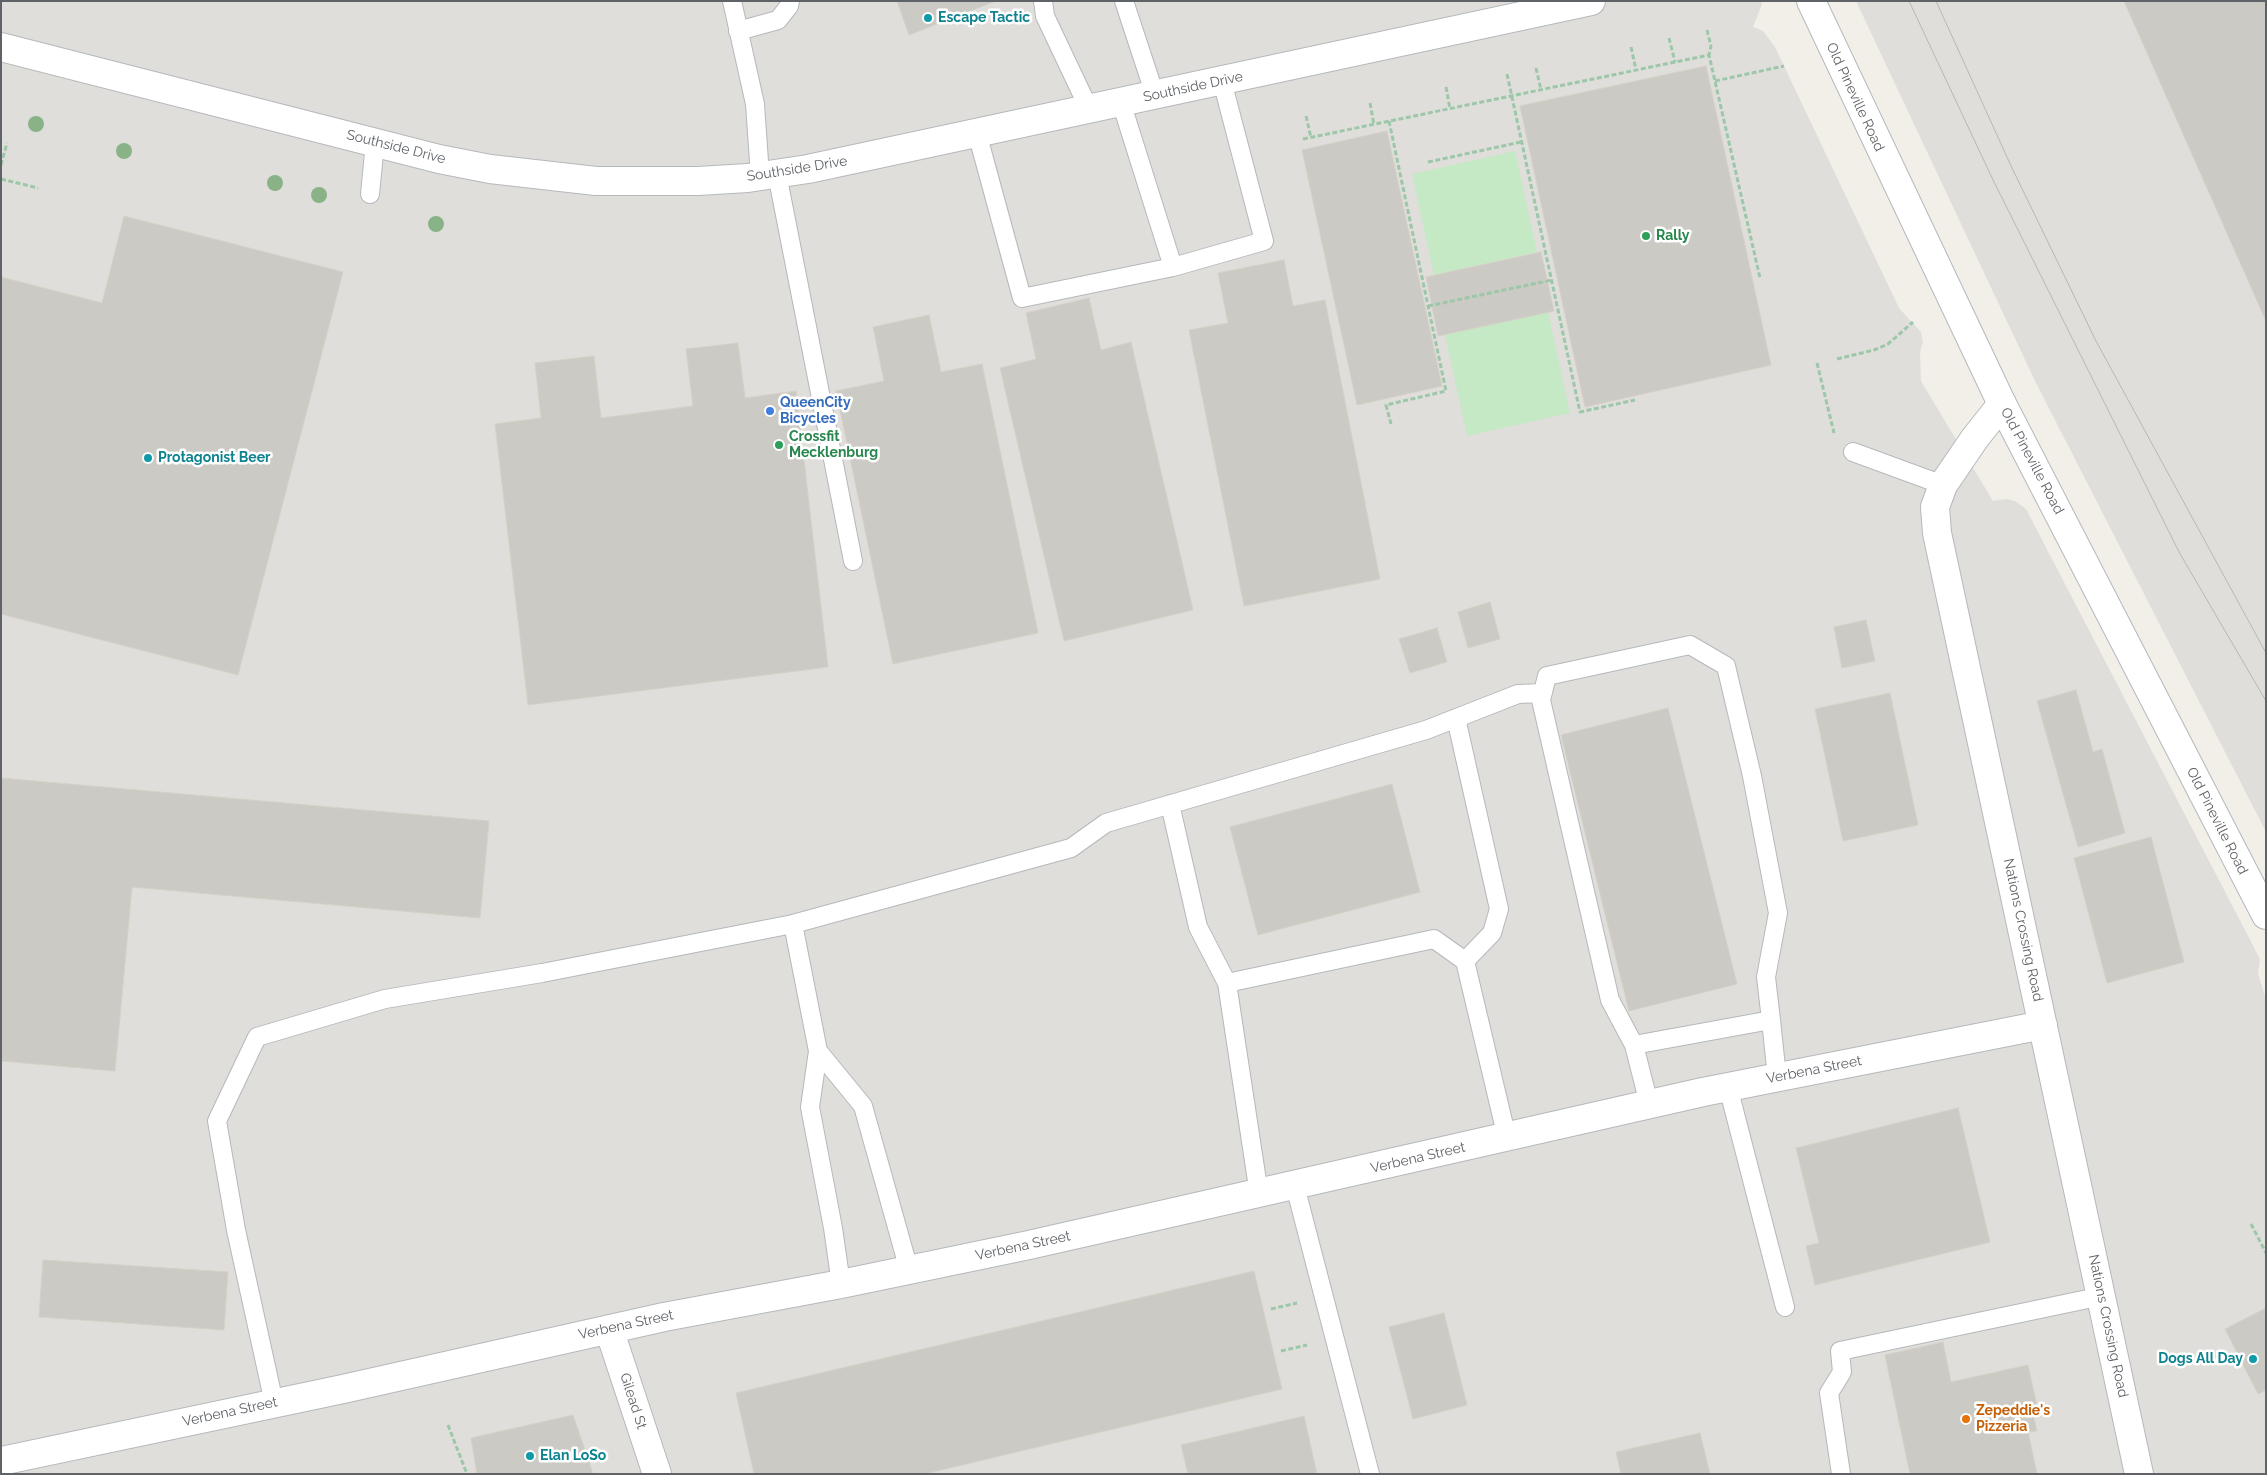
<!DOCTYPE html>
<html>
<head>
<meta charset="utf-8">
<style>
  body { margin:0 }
  #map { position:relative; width:2267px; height:1475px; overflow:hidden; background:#f1efe8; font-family:Raleway,sans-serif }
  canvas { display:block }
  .frame { position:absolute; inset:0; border:2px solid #5f6368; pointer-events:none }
</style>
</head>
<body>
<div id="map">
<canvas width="2267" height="1475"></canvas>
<div class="frame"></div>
</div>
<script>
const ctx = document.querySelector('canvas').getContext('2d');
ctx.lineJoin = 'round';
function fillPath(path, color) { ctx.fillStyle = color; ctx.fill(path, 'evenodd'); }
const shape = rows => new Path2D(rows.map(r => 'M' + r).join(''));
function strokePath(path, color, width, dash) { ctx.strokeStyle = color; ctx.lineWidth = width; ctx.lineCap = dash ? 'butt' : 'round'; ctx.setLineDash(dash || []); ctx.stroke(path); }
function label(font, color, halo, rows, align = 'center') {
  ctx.font = font + ' Raleway,sans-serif'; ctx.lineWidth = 5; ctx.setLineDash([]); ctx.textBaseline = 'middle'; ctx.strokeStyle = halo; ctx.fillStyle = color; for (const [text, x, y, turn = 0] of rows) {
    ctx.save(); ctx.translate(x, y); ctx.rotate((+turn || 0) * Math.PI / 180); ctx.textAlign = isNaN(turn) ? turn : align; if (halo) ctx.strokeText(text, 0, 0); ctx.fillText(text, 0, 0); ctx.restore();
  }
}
fillPath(shape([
  [1,1,1761,1,1762,4,1753,27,1763,31,1775,47,1899,308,1921,332,1923,342,1920,352,1921,381,1993,501,2006,499,2015,501,2026,509,2260,959,2258,974,2266,999,2266,1474,1,1474],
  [1856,1,2266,1,2266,832,2036,383]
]), '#e0deda');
fillPath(shape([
  [1515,151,1537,252,1434,275,1412,174],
  [1548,312,1570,413,1467,436,1445,334]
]), '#c5e8c5');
const building = shape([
  [897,1,996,1,909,35,897,1],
  [2124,1,2266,1,2266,321,2124,1],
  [1706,66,1771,365,1585,407,1520,106,1706,66],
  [1387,131,1442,386,1357,405,1302,150,1387,131],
  [124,216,343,272,238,675,1,614,1,277,102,303,124,216],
  [1541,252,1554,311,1438,336,1426,277,1541,252],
  [1284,260,1293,306,1325,300,1380,579,1244,606,1189,330,1228,323,1218,273,1284,260],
  [1089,298,1101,350,1131,342,1193,610,1064,641,1000,368,1036,359,1026,313,1089,298],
  [929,315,941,372,982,364,1038,633,893,664,836,391,884,381,873,327,929,315],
  [738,343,745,398,796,391,828,667,528,705,495,424,541,418,535,363,594,356,601,418,693,406,686,349,738,343],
  [1490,602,1500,639,1468,648,1458,612,1490,602],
  [1866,620,1875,661,1842,668,1834,627,1866,620],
  [1437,628,1447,662,1410,673,1399,639,1437,628],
  [2076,690,2093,752,2102,749,2125,833,2078,847,2037,701,2076,690],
  [1890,693,1918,825,1843,841,1815,709,1890,693],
  [1668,708,1737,984,1629,1011,1561,735,1668,708],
  [1,778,489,821,480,918,132,887,115,1071,1,1061,1,778],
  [1392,784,1420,892,1258,935,1230,827,1392,784],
  [2151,837,2184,962,2107,983,2074,858,2151,837],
  [1958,1108,1990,1242,1815,1285,1806,1246,1819,1243,1796,1148,1958,1108],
  [43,1260,228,1272,224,1330,39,1317,43,1260],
  [1254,1271,1282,1389,924,1474,754,1474,736,1393,1254,1271],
  [2266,1308,2266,1390,2258,1394,2225,1329,2266,1308],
  [1444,1313,1467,1405,1413,1419,1389,1327,1444,1313],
  [1943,1342,1951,1382,2028,1365,2037,1406,2031,1407,2037,1431,2028,1432,2037,1474,1910,1474,1885,1355,1943,1342],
  [573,1415,593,1474,477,1474,471,1438,573,1415],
  [1304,1416,1317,1474,1188,1474,1181,1445,1304,1416],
  [1700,1433,1710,1474,1621,1474,1616,1452,1700,1433]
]);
fillPath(building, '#cccac5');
strokePath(building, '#d6d1c6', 1);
const service = shape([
  [732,1,755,104,760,176],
  [1043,1,1045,16,1089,109],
  [1124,1,1155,95],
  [738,31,778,20,789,6,790,1],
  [1121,102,1173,267,1264,241,1222,81],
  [977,133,1022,298,1173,267],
  [777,174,853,561],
  [370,194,375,143],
  [1853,452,1943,485],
  [1456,718,1499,909,1492,933,1465,961],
  [1170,804,1198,927,1227,983],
  [1634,1045,1610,1000,1541,700,1547,676,1690,645,1726,666,1752,776,1778,913,1766,977,1771,1020],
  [818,1051,793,924,1071,848,1106,823,1426,730,1518,694,1542,693],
  [1728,1087,1785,1307],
  [1649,1104,1634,1045,1771,1020,1777,1077],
  [1295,1186,1370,1474],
  [1259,1194,1227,983,1434,939,1465,961,1507,1138],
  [841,1284,833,1228,810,1107,818,1051,863,1106,909,1270],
  [274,1403,236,1230,217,1121,257,1037,385,999,542,973,793,924],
  [1841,1474,1829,1393,1842,1372,1840,1351,2102,1296]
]);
const minor = shape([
  [1,47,439,159,490,169,596,181,698,181,748,178,808,169,1591,1],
  [2002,404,1975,438,1943,485,1935,507,1937,533,2139,1474],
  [609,1329,657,1474],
  [1,1461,343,1389,664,1317,841,1284,1029,1245,1703,1092,2043,1025]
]);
const tertiary = shape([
  [1811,1,2002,404,2266,915]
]);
strokePath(service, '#b5b8bc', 20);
strokePath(minor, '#b5b8bc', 30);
strokePath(tertiary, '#b5b8bc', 30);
strokePath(shape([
  [1707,30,1711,46,1709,55],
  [1669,38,1675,62],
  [1631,47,1636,70],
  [1536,68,1541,90],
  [1507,74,1580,412,1635,400],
  [1715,81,1784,66],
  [1446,87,1450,109],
  [1370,103,1374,125],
  [1306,116,1311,138],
  [1389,121,1446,391,1386,405,1391,424],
  [1303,139,1709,55,1760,278],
  [1428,162,1521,142],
  [1,165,7,143],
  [1,179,38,188],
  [1428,306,1552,280],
  [1837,359,1874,350,1888,344,1913,322],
  [1817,363,1834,433],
  [2251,1224,2266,1253],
  [1271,1309,1297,1303],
  [1281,1351,1307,1345],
  [448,1425,467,1474]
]), '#9cc7a9', 3, [5, 2.5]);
strokePath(service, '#fff', 18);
strokePath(minor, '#fff', 28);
strokePath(tertiary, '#fff', 28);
strokePath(shape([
  [1909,1,1994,182,2179,552,2266,701],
  [1936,1,2012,168,2096,341,2266,653]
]), '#b6b7b8', 1);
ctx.fillStyle = '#89b387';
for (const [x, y] of [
  [36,124],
  [124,151],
  [275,183],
  [319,195],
  [436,224]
]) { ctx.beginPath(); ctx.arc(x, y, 8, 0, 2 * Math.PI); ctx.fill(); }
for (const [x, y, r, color] of [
  [928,18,5,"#0f9aa8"],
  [1646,236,5,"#2e9e5b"],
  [770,411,5,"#3f7fe0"],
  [779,445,5,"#2e9e5b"],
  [148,458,5,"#0f9aa8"],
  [2253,1359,5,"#0f9aa8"],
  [1966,1419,5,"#e8710a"],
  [530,1456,5,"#0f9aa8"]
]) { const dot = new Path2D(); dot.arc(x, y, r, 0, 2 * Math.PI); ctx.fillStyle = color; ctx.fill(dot); strokePath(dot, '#fff', 2); }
label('bold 14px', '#0d838f', '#fff', [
  ["Escape Tactic",938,18],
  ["Protagonist Beer",158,458],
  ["Dogs All Day",2243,1359,"right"],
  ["Elan LoSo",540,1456]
], 'left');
label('14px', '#5f6368', '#fff', [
  ["Southside Drive",1193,87,-12],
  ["Old Pineville Road",1855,97,65],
  ["Southside Drive",396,147,14],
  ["Southside Drive",797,169,-9],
  ["Old Pineville Road",2032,461,62],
  ["Old Pineville Road",2217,821,63],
  ["Nations Crossing Road",2023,930,78],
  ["Verbena Street",1814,1070,-11],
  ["Verbena Street",1418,1158,-13],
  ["Verbena Street",1023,1246,-12],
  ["Verbena Street",626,1325,-12],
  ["Nations Crossing Road",2108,1326,78],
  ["Gilead St",633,1401,72],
  ["Verbena Street",230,1412,-12]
]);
label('bold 14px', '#27864d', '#fff', [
  ["Rally",1656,236],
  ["Crossfit",789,437],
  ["Mecklenburg",789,453]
], 'left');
label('bold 14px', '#366cbe', '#fff', [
  ["QueenCity",780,403],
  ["Bicycles",780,419]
], 'left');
label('bold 14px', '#c56008', '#fff', [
  ["Zepeddie's",1976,1411],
  ["Pizzeria",1976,1427]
], 'left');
</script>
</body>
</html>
